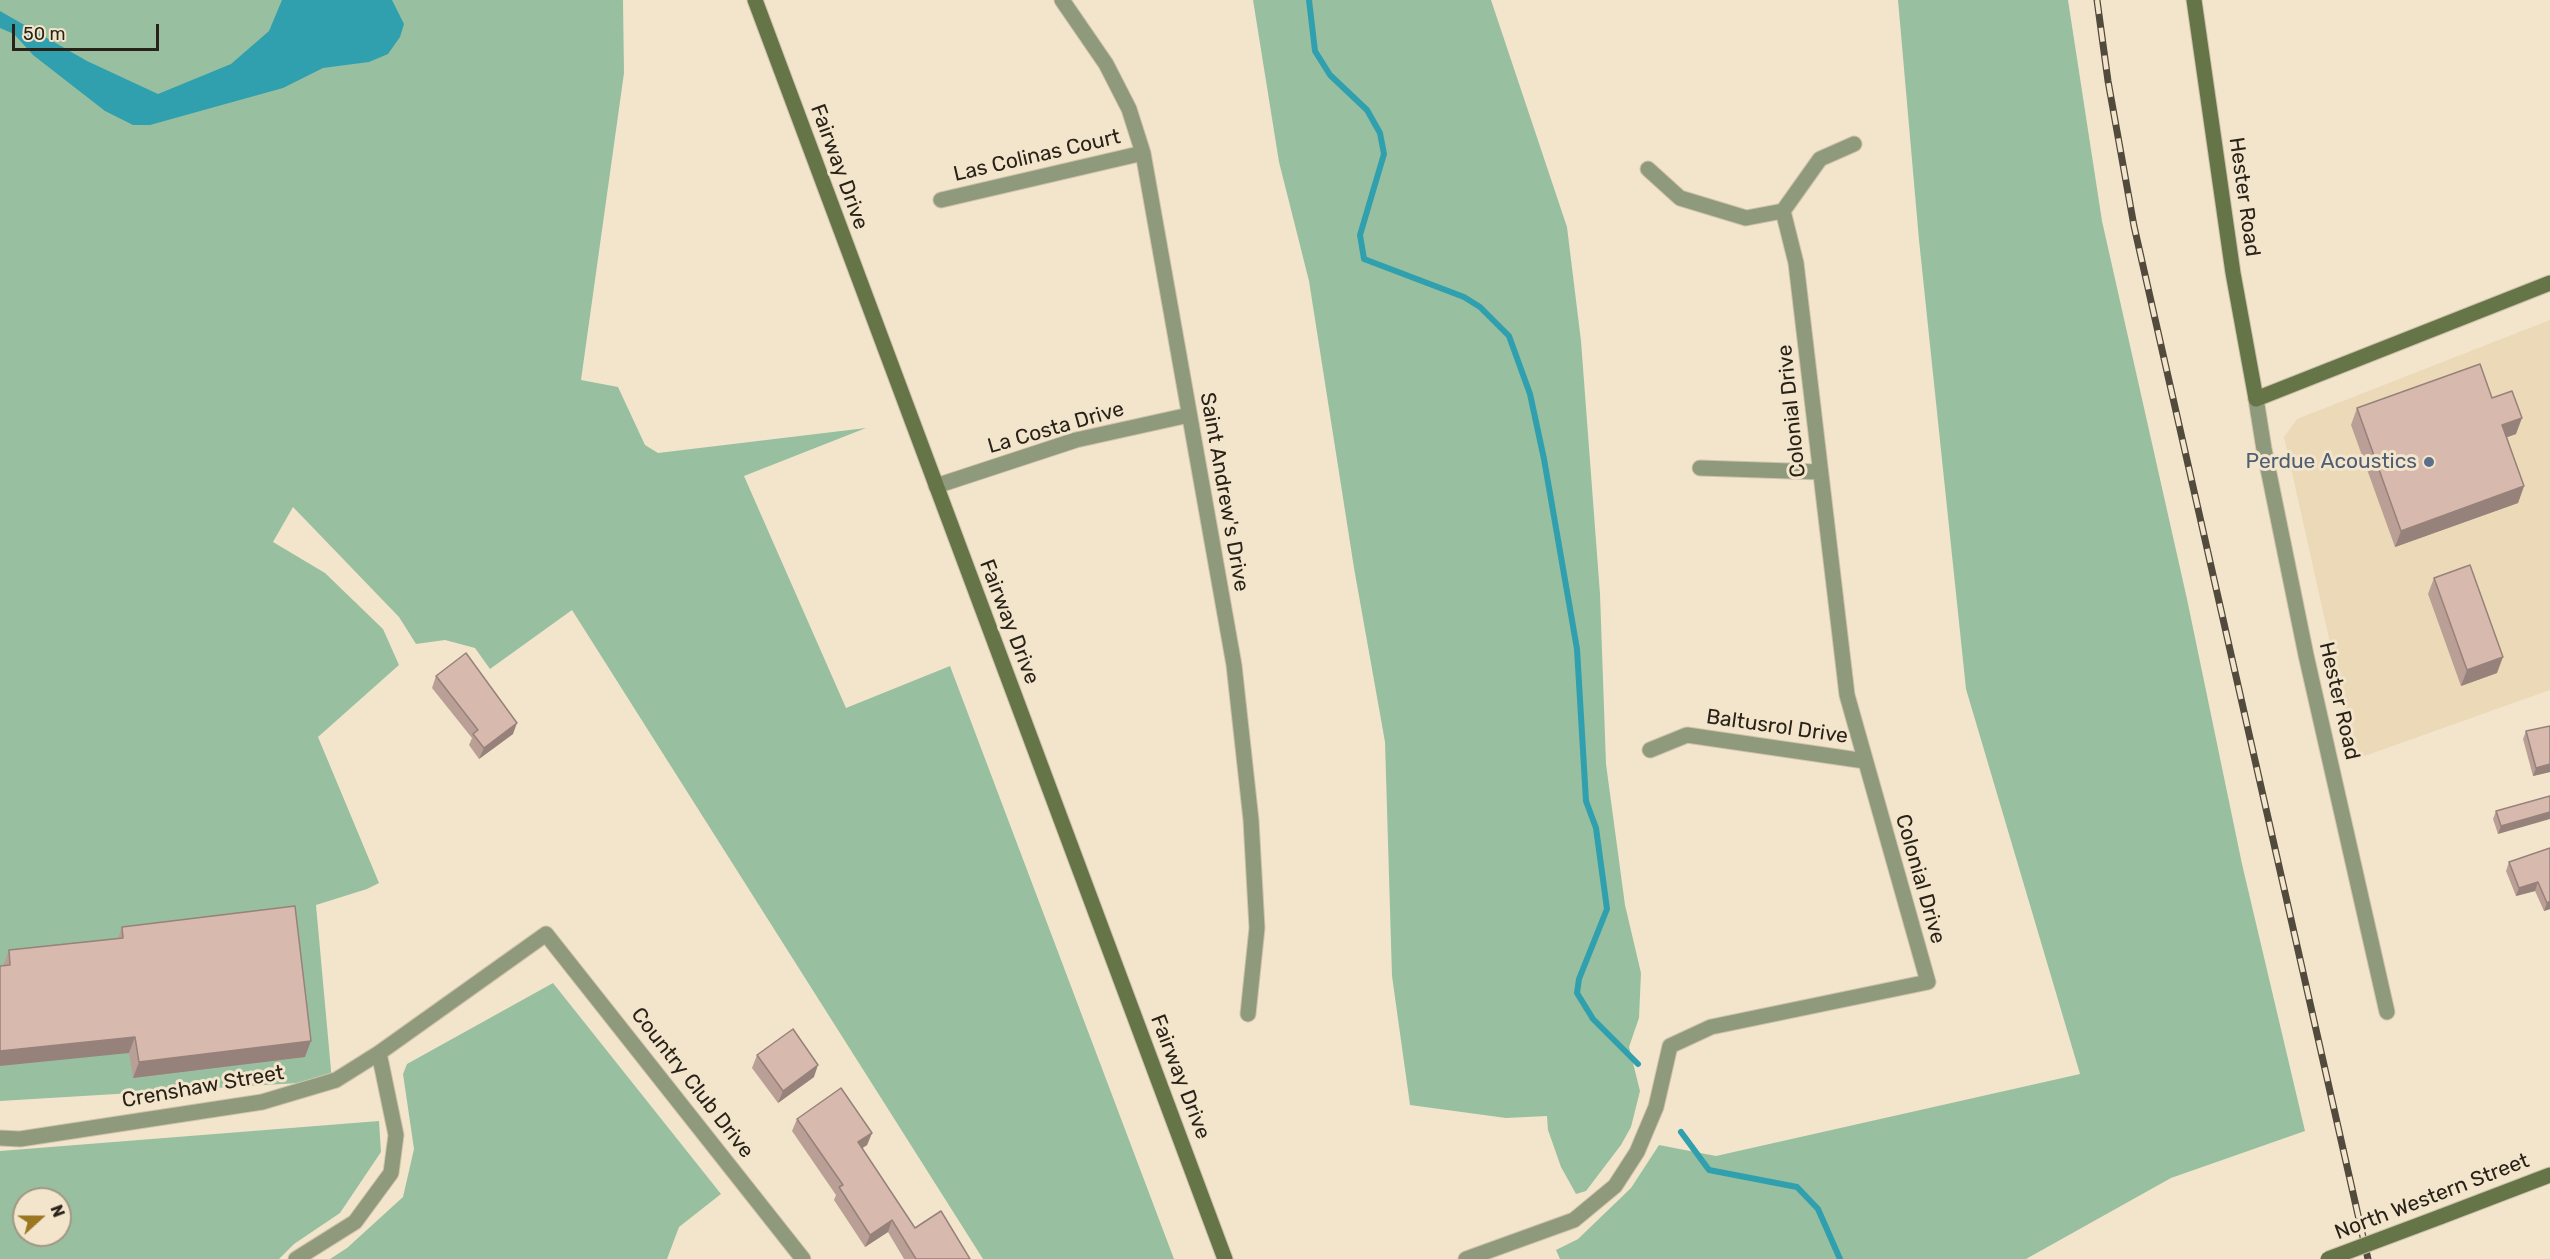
<!DOCTYPE html>
<html>
<head>
<meta charset="utf-8">
<style>
  body { margin:0 }
  #map { position:relative; width:2550px; height:1259px; overflow:hidden; background:#f3e5cb; font-family:Rubik,sans-serif }
  canvas { display:block }
  .north { position:absolute; left:12px; top:1187px; width:60px; height:60px; box-sizing:border-box; background:#f3e5cb; border:2px solid #a29784; border-radius:50%; rotate:69deg; font-size:16px; font-weight:700; line-height:24px; text-align:center; color:#282219 }
  .north::after { content:''; display:block; margin:auto; width:21px; height:27px; background:#9b7722; clip-path:polygon(50% 0,100% 100%,50% 72%,0 100%) }
  .scale { position:absolute; left:12px; top:24px; width:147px; height:27px; box-sizing:border-box; border:3px solid #282219; border-top:0; padding-left:8px; font-size:18px; line-height:21px; white-space:nowrap; color:#282219; -webkit-text-stroke:4px #f3e5cb; paint-order:stroke }
</style>
</head>
<body>
<div id="map">
<canvas width="2550" height="1259"></canvas>
<div class="north">N</div>
<div class="scale">50 m</div>
</div>
<script>
const ctx = document.querySelector('canvas').getContext('2d');
ctx.lineJoin = 'round';
function fillPath(path, color) { ctx.fillStyle = color; ctx.fill(path, 'evenodd'); }
const shape = rows => new Path2D(rows.map(r => 'M' + r).join(''));
function strokePath(path, color, width, dash) { ctx.strokeStyle = color; ctx.lineWidth = width; ctx.lineCap = dash ? 'butt' : 'round'; ctx.setLineDash(dash || []); ctx.stroke(path); }
function label(font, color, halo, rows, align = 'center') {
  ctx.font = font + ' Rubik,sans-serif'; ctx.lineWidth = 6; ctx.setLineDash([]); ctx.textBaseline = 'middle'; ctx.strokeStyle = halo; ctx.fillStyle = color; for (const [text, x, y, turn = 0] of rows) {
    ctx.save(); ctx.translate(x, y); ctx.rotate((+turn || 0) * Math.PI / 180); ctx.textAlign = isNaN(turn) ? turn : align; if (halo) ctx.strokeText(text, 0, 0); ctx.fillText(text, 0, 0); ctx.restore();
  }
}
fillPath(shape([
  [2550,320,2550,690,2356,759,2284,437,2297,419]
]), '#ebd9b8');
fillPath(shape([
  [0,0,623,0,624,73,581,380,618,387,645,445,658,453,866,428,744,476,846,708,950,666,1174,1259,983,1259,572,610,490,669,475,648,445,640,416,644,399,617,293,507,273,542,325,573,383,629,399,665,318,737,379,883,367,889,316,905,332,1081,0,1101],
  [1253,0,1491,0,1567,227,1581,341,1600,594,1606,764,1625,905,1641,973,1639,1018,1629,1047,1640,1091,1631,1127,1621,1145,1586,1191,1576,1194,1561,1167,1548,1130,1547,1116,1506,1118,1410,1105,1392,976,1385,742,1354,568,1309,281,1279,162],
  [1898,0,2068,0,2102,221,2187,599,2242,864,2305,1131,2171,1178,2026,1259,1560,1259,1556,1250,1578,1239,1631,1188,1659,1145,1716,1156,2080,1074,1966,689,1919,240],
  [553,983,721,1194,679,1227,667,1259,330,1259,347,1248,403,1197,414,1149,403,1074,407,1064],
  [379,1121,381,1152,340,1213,294,1244,279,1259,0,1259,0,1151],
  [24,1199,60,1199,60,1235,24,1235]
]), '#98c0a0');
fillPath(shape([
  [282,0,392,0,404,24,400,37,388,54,369,62,323,68,283,88,150,125,133,125,105,111,33,55,14,34,0,28,0,11,87,61,158,94,231,64,269,31]
]), '#30a0af');
strokePath(shape([
  [1309,0,1315,51,1330,75,1367,110,1380,133,1384,154,1360,235,1364,259,1464,297,1480,307,1509,336,1530,394,1544,459,1577,649,1586,801,1596,828,1607,909,1579,979,1577,993,1593,1019,1638,1064],
  [1681,1132,1709,1170,1797,1187,1818,1209,1840,1259]
]), '#30a0af', 6);
const minor = shape([
  [1062,0,1106,64,1129,109,1143,153,1234,665,1251,820,1257,928,1248,1014],
  [1648,169,1680,198,1746,218,1783,211],
  [941,200,1143,153],
  [1700,468,1820,472],
  [936,486,1076,440,1189,415],
  [1650,750,1687,735,1865,761],
  [0,1138,20,1139,262,1102,336,1080,379,1053,546,934,803,1259],
  [296,1259,355,1222,391,1173,396,1135,379,1053],
  [1466,1259,1574,1220,1615,1186,1637,1152,1656,1107,1670,1046,1711,1027,1928,982,1847,695,1796,263,1783,211,1820,159,1854,144]
]);
const tertiary = shape([
  [2256,399,2264,449,2306,655,2387,1012]
]);
const secondary = shape([
  [755,0,1225,1259],
  [2194,0,2233,273,2256,399,2550,283],
  [2440,1217,2550,1175]
]);
strokePath(minor, '#cec2ab', 17);
strokePath(tertiary, '#cec2ab', 17);
strokePath(secondary, '#cec2ab', 17);
strokePath(minor, '#8f9a7c', 15);
strokePath(tertiary, '#8f9a7c', 15);
strokePath(secondary, '#667548', 15);
const rail = shape([
  [2097,0,2108,81,2134,226,2368,1259]
]);
strokePath(rail, '#524a3d', 7);
strokePath(rail, '#f3e5cb', 4.5, [14]);
const secondaryBridge = shape([
  [2328,1259,2440,1217]
]);
strokePath(secondaryBridge, '#cec2ab', 17, []);
strokePath(secondaryBridge, '#667548', 15);
fillPath(shape([
  [2492,398,2516,434,2507,437,2524,486,2518,503,2395,547,2351,425,2357,408],
  [2434,578,2497,673,2461,686,2428,594],
  [436,676,513,734,479,759,469,745,472,738,432,688],
  [2550,726,2550,772,2533,776,2523,739,2526,731],
  [2550,796,2498,834,2493,819,2496,811],
  [2550,848,2550,909,2544,911,2535,891,2516,896,2506,871,2509,862],
  [122,927,305,1057,133,1078,129,1053,3,966,9,950,118,938],
  [757,1055,814,1077,778,1103,752,1068],
  [797,1119,872,1133,867,1145,862,1148,915,1228,970,1259,904,1259,888,1232,865,1247,834,1200,836,1195,792,1131]
]), '#b99f96');
fillPath(shape([
  [2522,418,2516,434,2496,441,2502,425],
  [2524,486,2518,503,2395,547,2401,531],
  [2503,657,2497,673,2461,686,2467,670],
  [517,723,513,734,479,759,484,748],
  [2550,764,2550,772,2533,776,2536,768],
  [2550,812,2550,819,2498,834,2501,826],
  [2538,882,2535,891,2516,896,2519,888],
  [2550,901,2550,909,2544,911,2547,903],
  [135,1037,129,1053,0,1066,0,1051],
  [311,1041,305,1057,133,1078,139,1062],
  [818,1065,814,1077,778,1103,783,1091],
  [872,1133,867,1145,854,1154,858,1142],
  [892,1220,888,1232,865,1247,870,1235]
]), '#96827a');
const building = shape([
  [2480,364,2492,398,2512,391,2522,418,2502,425,2524,486,2401,531,2357,408,2480,364],
  [2470,565,2503,657,2467,670,2434,578,2470,565],
  [466,653,517,723,484,748,473,734,478,730,436,676,466,653],
  [2550,726,2550,764,2536,768,2526,731,2550,726],
  [2550,796,2550,812,2501,826,2496,811,2550,796],
  [2550,848,2550,901,2547,903,2538,882,2519,888,2509,862,2550,848],
  [295,906,311,1041,139,1062,135,1037,0,1051,0,966,10,965,9,950,123,938,122,927,295,906],
  [793,1029,818,1065,783,1091,757,1055,793,1029],
  [841,1088,872,1133,858,1142,915,1228,941,1211,970,1259,916,1259,892,1220,870,1235,839,1187,843,1185,797,1119,841,1088]
]);
fillPath(building, '#d7b9ae');
strokePath(building, '#96827a', 1.5);
for (const [x, y, r, color] of [
  [2429,462,6,"#5c6f8a"]
]) { const dot = new Path2D(); dot.arc(x, y, r, 0, 2 * Math.PI); ctx.fillStyle = color; ctx.fill(dot); strokePath(dot, '#f3e5cb', 2); }
label('21px', '#282219', '#f3e5cb', [
  ["Las Colinas Court",1037,156,-13],
  ["Fairway Drive",839,167,70],
  ["Hester Road",2244,197,82],
  ["Colonial Drive",1792,411,-96],
  ["La Costa Drive",1056,428,-16],
  ["Saint Andrew's Drive",1224,492,80],
  ["Fairway Drive",1009,622,69],
  ["Hester Road",2339,701,77],
  ["Baltusrol Drive",1777,727,8],
  ["Colonial Drive",1920,879,74],
  ["Fairway Drive",1180,1077,69],
  ["Country Club Drive",692,1083,52],
  ["Crenshaw Street",203,1087,-10],
  ["North Western Street",2432,1197,-21]
]);
label('21px', '#4e5e75', '#f3e5cb', [
  ["Perdue Acoustics",2417,462]
], 'right');
</script>
</body>
</html>
